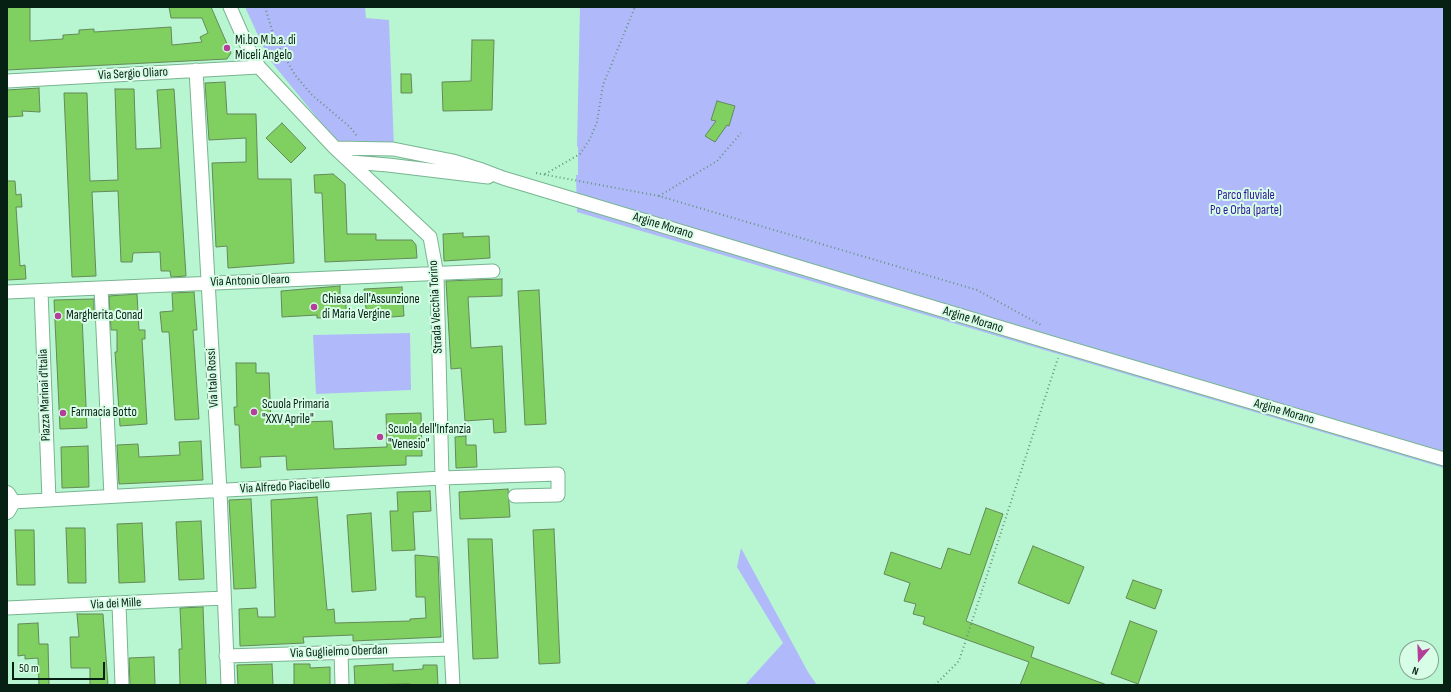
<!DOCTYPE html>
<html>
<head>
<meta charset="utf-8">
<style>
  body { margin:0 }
  #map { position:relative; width:1451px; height:692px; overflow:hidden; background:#b7f6d0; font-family:"Sofia Sans Condensed",sans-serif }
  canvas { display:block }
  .frame { position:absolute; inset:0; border:8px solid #062013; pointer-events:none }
  .north { position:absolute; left:1399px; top:640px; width:40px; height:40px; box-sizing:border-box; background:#d8fde6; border:1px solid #84a592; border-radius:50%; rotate:199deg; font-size:11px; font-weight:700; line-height:16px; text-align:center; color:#062013 }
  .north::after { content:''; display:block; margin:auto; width:14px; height:18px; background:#b33f99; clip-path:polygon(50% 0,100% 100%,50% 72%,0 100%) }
  .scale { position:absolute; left:12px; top:662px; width:93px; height:18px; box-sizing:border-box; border:2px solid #062013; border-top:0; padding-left:5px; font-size:12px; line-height:14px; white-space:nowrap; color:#062013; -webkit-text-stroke:3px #d8fde6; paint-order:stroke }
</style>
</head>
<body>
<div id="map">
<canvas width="1451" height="692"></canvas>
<div class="frame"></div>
<div class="north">N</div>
<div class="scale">50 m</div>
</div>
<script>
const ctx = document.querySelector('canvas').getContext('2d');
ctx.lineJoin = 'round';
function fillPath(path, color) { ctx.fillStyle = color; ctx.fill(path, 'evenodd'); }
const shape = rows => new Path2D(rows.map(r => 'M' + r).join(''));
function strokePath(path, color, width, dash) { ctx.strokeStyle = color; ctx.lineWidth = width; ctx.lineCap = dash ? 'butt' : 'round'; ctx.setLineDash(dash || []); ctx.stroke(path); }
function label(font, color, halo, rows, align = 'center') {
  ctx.font = font + ' "Sofia Sans Condensed",sans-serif'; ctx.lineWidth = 4; ctx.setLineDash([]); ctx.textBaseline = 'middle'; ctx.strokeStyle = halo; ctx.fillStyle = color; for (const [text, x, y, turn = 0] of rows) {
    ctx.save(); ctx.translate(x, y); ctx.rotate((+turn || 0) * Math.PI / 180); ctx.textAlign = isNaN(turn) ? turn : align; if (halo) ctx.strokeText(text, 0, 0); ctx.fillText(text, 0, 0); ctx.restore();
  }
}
fillPath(shape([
  [245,7,365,7,366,18,389,20,394,148,336,141,269,59],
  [580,7,1444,7,1444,468,577,212,576,175,578,175,578,146,577,147],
  [410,333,411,390,316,394,313,335],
  [741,548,808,672,817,685,745,685,783,643,737,567]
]), '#b0bafb');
const building = shape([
  [7,7,30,7,30,41,63,39,63,35,79,34,79,30,94,29,94,32,171,27,172,45,202,42,200,37,208,33,202,18,171,18,169,7,211,7,231,53,227,59,7,70,7,7],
  [472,40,494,40,492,110,443,111,442,82,471,81,472,40],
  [401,74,411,74,412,93,401,93,401,74],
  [225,82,227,114,256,114,258,179,291,179,294,263,228,268,227,246,216,247,212,163,246,162,246,138,209,140,205,83,225,82],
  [39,88,40,112,22,111,23,116,7,117,7,90,39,88],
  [115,89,134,89,136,149,161,148,157,90,174,89,186,276,171,277,170,271,161,271,160,252,133,253,132,262,121,262,118,191,92,192,96,276,72,277,64,93,87,93,90,181,118,180,115,89],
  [717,101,735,106,729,126,727,125,715,142,705,136,716,121,711,120,717,101],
  [282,123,306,148,291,163,266,138,282,123],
  [333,174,345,184,347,234,376,234,376,240,412,240,416,245,417,258,325,262,322,193,315,193,314,175,333,174],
  [7,181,15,181,16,195,21,194,22,207,16,207,20,266,25,265,26,279,7,280,7,181],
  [463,233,463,237,489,236,490,258,444,261,443,234,463,233],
  [502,279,502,296,468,297,471,348,502,346,506,432,494,433,493,419,465,421,461,368,451,369,446,281,502,279],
  [340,286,340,300,346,300,346,317,317,318,317,315,282,317,281,291,340,286],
  [402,287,404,316,367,319,364,289,402,287],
  [539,290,546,424,525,425,518,291,539,290],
  [194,292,197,330,193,330,199,419,175,420,169,332,162,332,160,312,173,311,172,293,194,292],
  [137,294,139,330,145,330,145,339,142,339,147,424,120,426,115,352,117,352,117,330,111,330,109,296,137,294],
  [94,299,94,316,82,316,87,428,60,429,54,300,94,299],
  [236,363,256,363,256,373,269,373,271,423,332,421,334,449,387,447,386,414,421,413,422,456,406,456,406,465,287,470,286,456,260,457,261,467,241,468,239,425,235,425,234,407,237,407,236,363],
  [466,436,466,445,476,445,477,467,456,468,455,437,466,436],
  [201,441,203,480,119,484,117,445,138,444,139,457,180,455,179,442,201,441],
  [88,446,89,487,62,488,61,447,88,446],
  [508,489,510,517,460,519,459,492,508,489],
  [430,491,431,511,413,512,415,550,392,551,390,511,398,511,397,492,430,491],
  [317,497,327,610,334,609,335,623,410,621,410,619,426,618,425,597,416,597,415,555,438,557,441,637,353,641,353,635,303,637,304,643,240,646,239,609,257,608,258,617,275,617,271,500,317,497],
  [251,499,256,588,234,589,229,500,251,499],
  [986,508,1003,514,966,621,1034,647,1031,657,1107,685,1020,685,1029,662,923,624,925,617,913,614,916,604,904,601,910,583,884,574,891,552,941,569,948,548,970,555,986,508],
  [371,513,376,590,352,592,347,515,371,513],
  [201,521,204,579,179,580,176,522,201,521],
  [142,523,145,582,119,583,117,524,142,523],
  [66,528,85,528,86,583,68,583,66,528],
  [554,529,560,663,539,664,533,530,554,529],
  [15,530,34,530,35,585,17,585,15,530],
  [468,539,492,539,498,658,473,659,468,539],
  [1033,546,1084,567,1069,604,1018,583,1033,546],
  [1133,580,1162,590,1155,609,1126,598,1133,580],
  [203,607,206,685,180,685,179,649,182,649,180,608,203,607],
  [77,614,103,614,108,685,90,685,90,668,71,668,70,637,79,637,77,614],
  [1130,621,1157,631,1138,684,1111,674,1130,621],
  [38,623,39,644,48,644,49,685,39,685,38,658,25,659,25,655,18,656,18,624,38,623],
  [154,657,155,685,130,685,129,658,154,657],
  [272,664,273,685,238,685,237,665,272,664],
  [294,664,310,664,310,668,330,667,330,685,294,685,294,664],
  [393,664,393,671,423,669,423,665,437,665,438,685,410,685,410,684,355,685,354,666,393,664]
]);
fillPath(building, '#7fcf61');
strokePath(building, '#658958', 1);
const minor = shape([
  [230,7,248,48,259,67,335,148,430,237,437,275,442,478,453,685],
  [196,70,220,491,228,685],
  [7,81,259,67],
  [335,148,393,149,453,161,482,170,503,178,1062,346,1444,459],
  [351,162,388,165,488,177],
  [101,288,111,496],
  [41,291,49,500],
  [7,292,493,271],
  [12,502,442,478,558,474,558,495,515,496],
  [119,604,122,685],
  [7,608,224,598],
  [341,652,342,685],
  [226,656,451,649]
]);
const major = shape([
  [7,494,12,502,7,511]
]);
strokePath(minor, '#78b591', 15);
strokePath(major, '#78b591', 18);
strokePath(shape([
  [265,7,275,40,295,75,312,95,350,127,357,136],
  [536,173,659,196,977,290,1041,325],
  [545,174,580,154,590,139,597,122,603,85,635,7],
  [659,196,717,161,741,133],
  [935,685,959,661,1058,358]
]), '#669479', 2, [1, 3]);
strokePath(minor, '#fff', 13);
strokePath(major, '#fff', 16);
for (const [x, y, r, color] of [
  [227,48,4,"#b33f99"],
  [314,307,4,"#b33f99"],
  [58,316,4,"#b33f99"],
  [254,412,4,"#b33f99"],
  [63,413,4,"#b33f99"],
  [380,437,4,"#b33f99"]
]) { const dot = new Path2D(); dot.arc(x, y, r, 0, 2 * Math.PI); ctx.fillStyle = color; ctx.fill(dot); strokePath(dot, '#d8fde6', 1.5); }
label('13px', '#062013', '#d8fde6', [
  ["Mi.bo M.b.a. di",235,41],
  ["Miceli Angelo",235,56],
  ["Chiesa dell'Assunzione",322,300],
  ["di Maria Vergine",322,315],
  ["Margherita Conad",66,316],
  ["Scuola Primaria",262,405],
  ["\"XXV Aprile\"",262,420],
  ["Farmacia Botto",71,413],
  ["Scuola dell'Infanzia",388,430],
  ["\"Venesio\"",388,445]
], 'left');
label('13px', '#062013', '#d8fde6', [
  ["Via Sergio Oliaro",133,74,-3],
  ["Argine Morano",663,226,17],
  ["Via Antonio Olearo",250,281,-2],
  ["Strada Vecchia Torino",436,307,-93],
  ["Argine Morano",973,320,17],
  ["Via Italo Rossi",213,378,-93],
  ["Piazza Marinai d'Italia",45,395,-92],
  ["Argine Morano",1284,412,16],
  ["Via Alfredo Piacibello",285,487,-3],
  ["Via dei Mille",116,604,-3],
  ["Via Guglielmo Oberdan",339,652,-2]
]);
label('13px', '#2e159c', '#d8fde6', [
  ["Parco fluviale",1246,196],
  ["Po e Orba (parte)",1246,211]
]);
</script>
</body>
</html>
